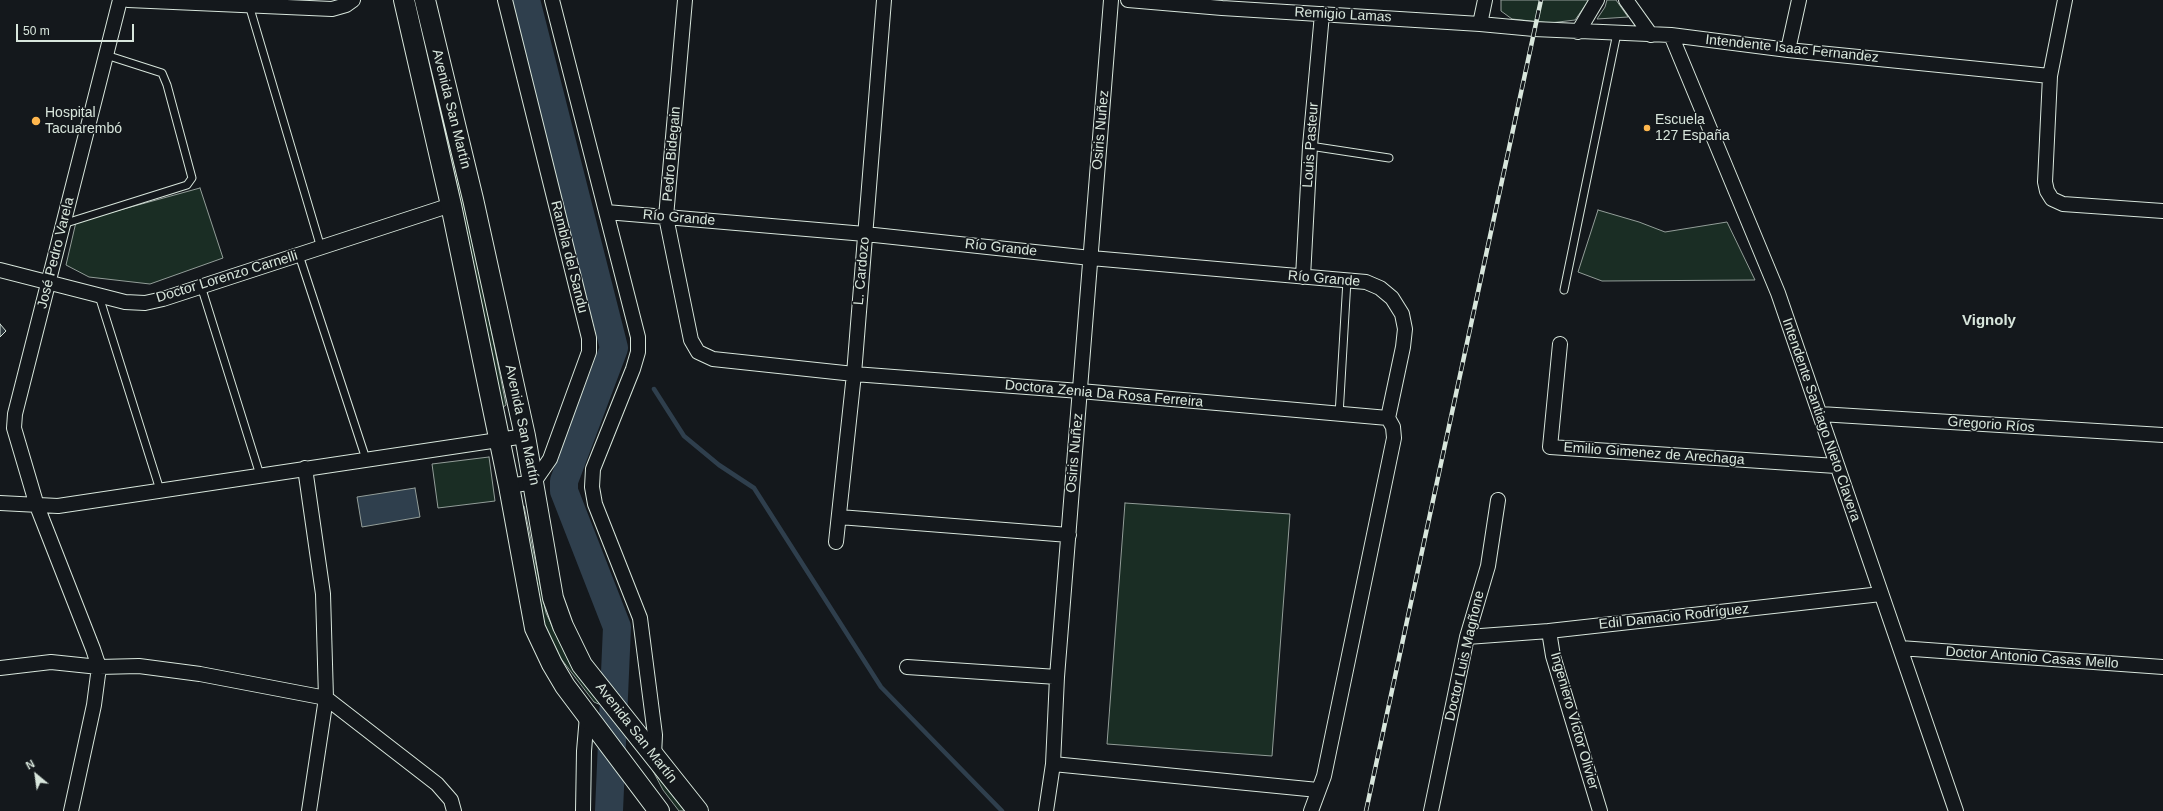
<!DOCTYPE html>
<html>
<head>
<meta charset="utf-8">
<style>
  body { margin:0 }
  #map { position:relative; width:2163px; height:811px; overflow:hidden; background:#14181c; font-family:Helvetica,sans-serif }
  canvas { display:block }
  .north { position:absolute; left:16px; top:755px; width:40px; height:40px; -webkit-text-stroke:3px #14181c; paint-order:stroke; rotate:331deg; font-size:11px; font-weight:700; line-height:16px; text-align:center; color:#d8e6dc }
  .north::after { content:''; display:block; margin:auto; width:14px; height:18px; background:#d8e6dc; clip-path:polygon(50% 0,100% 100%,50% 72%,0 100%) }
  .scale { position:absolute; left:16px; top:24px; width:118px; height:18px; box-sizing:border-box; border:2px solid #d8e6dc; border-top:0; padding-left:5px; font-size:12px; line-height:14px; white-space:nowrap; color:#d8e6dc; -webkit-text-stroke:3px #14181c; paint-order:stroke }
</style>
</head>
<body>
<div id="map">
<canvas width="2163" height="811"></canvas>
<div class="north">N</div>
<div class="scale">50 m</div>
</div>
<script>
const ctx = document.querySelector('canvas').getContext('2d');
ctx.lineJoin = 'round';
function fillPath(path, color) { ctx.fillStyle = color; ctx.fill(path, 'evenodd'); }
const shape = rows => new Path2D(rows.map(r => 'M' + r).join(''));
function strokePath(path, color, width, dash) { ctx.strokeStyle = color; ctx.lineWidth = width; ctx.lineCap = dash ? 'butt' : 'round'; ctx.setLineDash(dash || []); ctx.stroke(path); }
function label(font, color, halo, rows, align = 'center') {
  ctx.font = font + ' Helvetica,sans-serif'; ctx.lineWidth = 3; ctx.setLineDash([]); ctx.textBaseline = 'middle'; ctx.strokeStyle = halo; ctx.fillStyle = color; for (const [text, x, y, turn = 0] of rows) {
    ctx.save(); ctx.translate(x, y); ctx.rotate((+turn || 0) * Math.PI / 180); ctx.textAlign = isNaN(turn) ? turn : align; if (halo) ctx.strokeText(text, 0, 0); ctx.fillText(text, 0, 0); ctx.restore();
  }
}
const green = shape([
  [413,0,417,0,463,188,506,405,502,408,458,189,413,0],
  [1501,0,1589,0,1575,20,1550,23,1512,19,1501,11,1501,0],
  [1607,0,1616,0,1628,17,1597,19,1605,7,1607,0],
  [200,188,223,258,150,284,89,277,66,265,76,222,200,188],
  [1598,210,1639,222,1665,232,1727,222,1755,280,1602,281,1578,272,1598,210],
  [489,457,495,501,438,508,432,464,489,457],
  [1125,503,1290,514,1272,756,1107,744,1125,503],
  [521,506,524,506,546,613,561,645,601,705,594,702,559,656,548,636,542,616,521,506],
  [653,771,685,811,679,811,663,790,653,771]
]);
fillPath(green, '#1a2d24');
strokePath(green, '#939e99', 1);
const water = shape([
  [415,488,420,517,362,527,357,497,415,488]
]);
fillPath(water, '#2f3f4d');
strokePath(water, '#939e99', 1);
strokePath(shape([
  [654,389,684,436,719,465,754,488,881,687,1002,811]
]), '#2f3f4d', 4.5);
strokePath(shape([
  [526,0,614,348,564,481,564,491,617,627,609,811]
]), '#2f3f4d', 28);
const building = shape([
  [0,324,6,331,0,337,0,324]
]);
fillPath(building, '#2c363c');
strokePath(building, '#d8e6dc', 1);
const lane = shape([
  [249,5,321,248],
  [1310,146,1389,158],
  [63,224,187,185,192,178,167,85,162,73,106,55],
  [299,255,366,459],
  [201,286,260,475],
  [1564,290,1617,33],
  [99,296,160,490],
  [1339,415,1347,280]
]);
const street = shape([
  [128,0,332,9,346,5,353,0],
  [505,0,589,338,589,352,550,459,534,482,509,486],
  [552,0,638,337,638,352,633,369,593,469,592,487,595,504,640,618,655,735,654,755],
  [1128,0,1222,8,1480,24,1534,29,1671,35,1788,50,2050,76],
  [1626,0,1651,35],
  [2065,0,2050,76,2045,182,2047,191,2052,199,2063,204,2163,211],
  [1480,24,1485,0],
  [1578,32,1597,0],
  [1671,35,1778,293,1956,811],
  [1788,50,1799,0],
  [606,212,666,217,865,234,1091,258,1366,282,1380,288,1392,298,1402,314,1405,329,1403,347,1388,418,1080,391,854,374,713,359,698,352,691,340,666,217,685,0],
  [0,270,125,302,145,303,163,299,451,205],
  [1303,277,1310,146,1322,14],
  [1560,344,1550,447,1836,466],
  [1820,414,2163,435],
  [305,468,323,594,326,698,309,811],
  [0,503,58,506,525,436],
  [839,517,1069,535],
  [836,542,854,374,884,0],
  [1549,631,1553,656,1600,811],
  [1467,637,1549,631,1881,594],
  [1900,648,2163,667],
  [907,667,1057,677],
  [0,668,51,662,99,667,139,666,200,674,326,698,437,784,451,800,454,811],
  [1053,764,1318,790],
  [71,811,94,705,99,667,93,649,37,506,14,428,15,414,120,0],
  [583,811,584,751,587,716],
  [1046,811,1053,764,1057,677,1111,0],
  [1311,811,1324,776,1394,438,1393,427,1388,418],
  [1431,811,1467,637,1488,566,1498,500]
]);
const secondary = shape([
  [404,0,451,205,509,486,535,628,552,664,565,686,659,811],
  [425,0,473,199,525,436,553,598,563,626,582,665,698,811]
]);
strokePath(lane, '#d8e6dc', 9);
strokePath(street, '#d8e6dc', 16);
strokePath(secondary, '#d8e6dc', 22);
strokePath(lane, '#14181c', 7);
strokePath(street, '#14181c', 14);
strokePath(secondary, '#14181c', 20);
const rail = shape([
  [1366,811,1541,0]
]);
strokePath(rail, '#d8e6dc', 4.5);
strokePath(rail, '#14181c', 3, [9]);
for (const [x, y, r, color] of [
  [36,121,5,"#ffb74d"],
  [1647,128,4,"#ffb74d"]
]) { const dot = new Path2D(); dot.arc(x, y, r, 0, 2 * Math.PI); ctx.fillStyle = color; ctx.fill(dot); strokePath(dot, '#14181c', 1.5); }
label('14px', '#d8e6dc', '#14181c', [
  ["Remigio Lamas",1343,15,3],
  ["Intendente Isaac Fernandez",1792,49,6],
  ["Avenida San Martín",451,109,76],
  ["Osiris Nuñez",1101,130,-85],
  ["Louis Pasteur",1311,145,-86],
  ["Pedro Bidegain",672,154,-85],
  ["Río Grande",679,218,5],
  ["Río Grande",1001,248,6],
  ["José Pedro Varela",56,253,-76],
  ["Rambla del Sandu",569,257,76],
  ["L. Cardozo",862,271,-85],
  ["Doctor Lorenzo Carnelli",227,277,-17],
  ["Río Grande",1324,279,5],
  ["Doctora Zenia Da Rosa Ferreira",1104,394,5],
  ["Intendente Santiago Nieto Clavera",1821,420,71],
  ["Avenida San Martín",522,425,78],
  ["Gregorio Ríos",1991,425,4],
  ["Osiris Nuñez",1075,453,-85],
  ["Emilio Gimenez de Arechaga",1654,454,4],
  ["Edil Damacio Rodríguez",1674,617,-6],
  ["Doctor Luis Magñone",1465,656,-77],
  ["Doctor Antonio Casas Mello",2032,658,4],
  ["Ingeniero Víctor Olivier",1574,721,74],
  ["Avenida San Martín",636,733,52]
]);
label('14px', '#d8e6dc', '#14181c', [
  ["Hospital",45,113],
  ["Tacuarembó",45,129],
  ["Escuela",1655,120],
  ["127 España",1655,136]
], 'left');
label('bold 15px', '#d8e6dc', '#14181c', [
  ["Vignoly",1989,321]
]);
</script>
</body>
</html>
